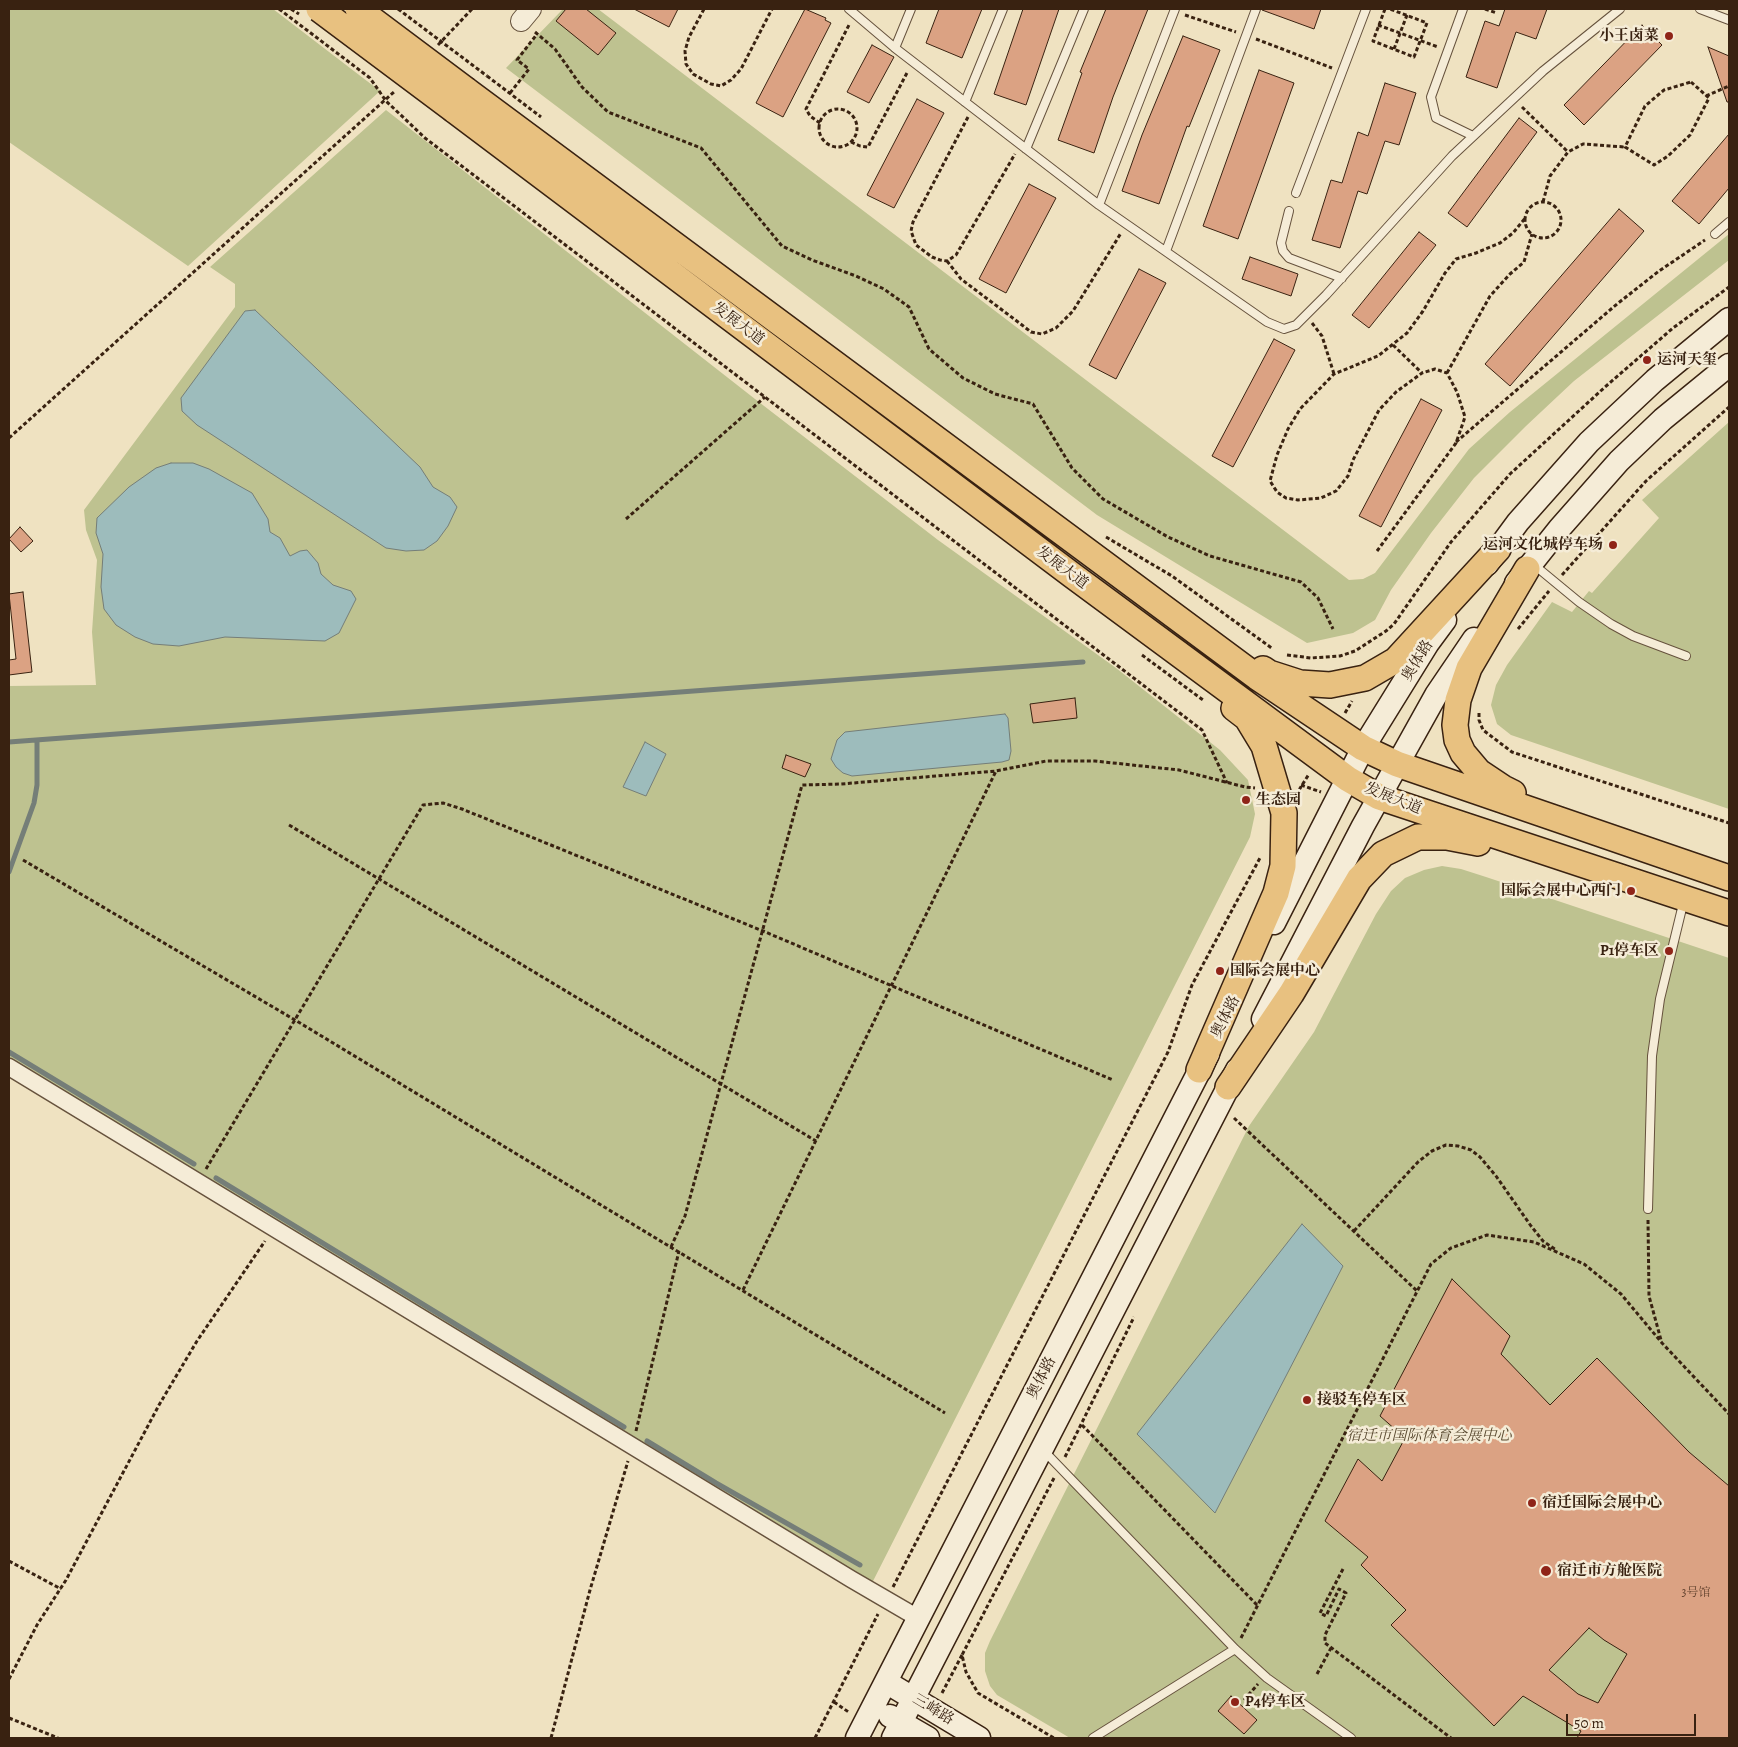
<!DOCTYPE html>
<html>
<head>
<meta charset="utf-8">
<style>
  body { margin:0 }
  #map { position:relative; width:1738px; height:1747px; overflow:hidden; background:#efe2c1; font-family:Alegreya,serif }
  canvas { display:block }
  .frame { position:absolute; inset:0; border:10px solid #392211; pointer-events:none }
  .scale { position:absolute; left:1566px; top:1714px; width:130px; height:22px; box-sizing:border-box; border:2px solid #392211; border-top:0; padding-left:6px; font-size:15px; line-height:18px; white-space:nowrap; color:#392211; -webkit-text-stroke:4px #f5ecd7; paint-order:stroke }
</style>
</head>
<body>
<div id="map">
<canvas width="1738" height="1747"></canvas>
<div class="frame"></div>
<div class="scale">50 m</div>
</div>
<script>
const ctx = document.querySelector('canvas').getContext('2d');
ctx.lineJoin = 'round';
function fillPath(path, color) { ctx.fillStyle = color; ctx.fill(path, 'evenodd'); }
const shape = rows => new Path2D(rows.map(r => 'M' + r).join(''));
function strokePath(path, color, width, dash) { ctx.strokeStyle = color; ctx.lineWidth = width; ctx.lineCap = dash ? 'butt' : 'round'; ctx.setLineDash(dash || []); ctx.stroke(path); }
function label(font, color, halo, rows, align = 'center') {
  ctx.font = font + ' Alegreya,"Noto Serif SC",serif'; ctx.lineWidth = 5; ctx.setLineDash([]); ctx.textBaseline = 'middle'; ctx.strokeStyle = halo; ctx.fillStyle = color; for (const [text, x, y, turn = 0] of rows) {
    ctx.save(); ctx.translate(x, y); ctx.rotate((+turn || 0) * Math.PI / 180); ctx.textAlign = isNaN(turn) ? turn : align; if (halo) ctx.strokeText(text, 0, 0); ctx.fillText(text, 0, 0); ctx.restore();
  }
}
fillPath(shape([
  [9,9,273,9,380,91,188,266,9,142],
  [563,9,598,9,1349,580,1363,579,1375,573,1469,449,1510,412,1729,234,1729,260,1574,381,1526,426,1474,478,1431,533,1391,590,1375,620,1353,633,1307,643,1097,515,506,68],
  [386,110,755,399,938,540,1116,668,1220,750,1248,780,1255,814,1250,837,870,1587,9,1065,9,686,96,685,92,632,97,560,86,530,84,510,235,307,235,284,210,267],
  [1729,422,1729,809,1511,735,1497,724,1491,705,1496,685,1507,665,1552,602,1572,612,1589,591,1592,593,1659,518,1642,500],
  [1442,866,1461,869,1486,877,1729,958,1729,1738,1070,1738,997,1695,990,1686,985,1671,985,1653,990,1641,1249,1126,1314,1032,1376,914,1391,891,1405,878,1424,870]
]), '#bec290');
const water = shape([
  [255,310,420,467,433,487,450,497,457,507,448,526,437,541,424,550,406,551,386,548,197,425,182,411,181,398,245,311,255,310],
  [171,463,193,463,209,469,252,493,268,519,270,532,280,538,290,556,300,551,307,550,318,563,321,574,333,585,351,591,356,599,339,633,325,641,225,637,179,646,153,644,135,637,116,625,104,609,101,587,103,554,96,533,97,518,129,487,156,468,171,463],
  [1005,714,1008,718,1011,751,1009,760,1002,762,852,776,843,773,836,767,831,759,837,740,845,732,1005,714],
  [645,742,666,754,646,796,623,787,645,742],
  [1302,1224,1343,1266,1215,1513,1137,1434,1302,1224]
]);
fillPath(water, '#9dbcbc');
strokePath(water, '#757e78', 1);
strokePath(shape([
  [9,742,1083,662],
  [9,872,34,803,37,785,37,740],
  [9,1052,194,1164],
  [216,1178,624,1427],
  [647,1441,716,1483,860,1565]
]), '#757e78', 5);
const building = shape([
  [566,9,586,9,616,33,598,55,556,21,566,9],
  [634,9,678,9,669,27,634,9],
  [805,9,826,18,825,20,831,23,783,117,756,103,805,9],
  [939,9,982,9,962,58,926,43,939,9],
  [1023,9,1059,9,1026,105,994,94,1023,9],
  [1106,9,1148,9,1113,97,1094,153,1058,140,1082,73,1080,72,1106,9],
  [1262,9,1321,9,1314,29,1262,10,1262,9],
  [1505,9,1547,9,1536,39,1516,32,1497,88,1466,77,1485,21,1499,26,1505,9],
  [1642,25,1662,45,1584,125,1564,105,1642,25],
  [1183,36,1220,50,1189,127,1187,126,1159,204,1122,191,1142,135,1183,36],
  [872,45,894,57,869,103,847,92,872,45],
  [1708,47,1729,56,1729,102,1727,102,1708,47],
  [1259,70,1294,83,1238,239,1203,226,1259,70],
  [1385,83,1416,93,1399,145,1385,141,1367,194,1358,191,1340,248,1312,240,1331,180,1342,183,1358,132,1368,136,1385,83],
  [917,99,944,113,894,208,867,195,917,99],
  [1519,118,1537,132,1467,227,1448,213,1519,118],
  [1729,134,1729,188,1699,224,1672,201,1729,134],
  [1029,184,1056,198,1006,293,979,279,1029,184],
  [1619,209,1644,231,1510,386,1485,364,1619,209],
  [1419,232,1436,245,1369,328,1352,315,1419,232],
  [1250,257,1298,274,1291,296,1242,279,1250,257],
  [1139,269,1166,283,1116,379,1089,365,1139,269],
  [1274,339,1295,350,1233,467,1212,456,1274,339],
  [1421,399,1442,410,1381,527,1359,516,1421,399],
  [20,527,33,541,21,552,9,539,20,527],
  [23,592,32,672,9,675,9,660,16,659,9,594,23,592],
  [1075,698,1077,718,1033,723,1030,704,1075,698],
  [786,755,811,764,805,777,782,768,786,755],
  [1452,1279,1510,1336,1501,1354,1550,1405,1597,1358,1689,1452,1729,1486,1729,1738,1577,1738,1581,1731,1523,1696,1494,1726,1391,1625,1406,1610,1361,1565,1368,1557,1325,1521,1358,1459,1382,1481,1405,1438,1380,1416,1452,1279],
  [1589,1628,1604,1640,1627,1654,1598,1703,1578,1694,1549,1670,1589,1628],
  [1231,1696,1257,1720,1244,1734,1218,1711,1231,1696]
]);
fillPath(building, '#dba283');
strokePath(building, '#392211', 1);
const service = shape([
  [849,9,895,48,1099,205,1267,322,1284,329,1296,325,1326,295,1452,156,1543,71,1620,9],
  [1463,9,1431,97,1436,118,1473,136],
  [1700,9,1729,20],
  [895,48,911,9],
  [965,102,1003,9],
  [1026,149,1084,9],
  [1296,193,1366,9],
  [1099,205,1175,9],
  [1289,211,1281,243,1283,251,1289,258,1342,278],
  [1715,234,1729,222],
  [1166,251,1256,9],
  [1533,564,1579,602,1611,624,1633,636,1686,656],
  [1648,1209,1652,1056,1660,999,1684,900],
  [1044,1451,1235,1649,1267,1678,1351,1738],
  [1093,1738,1235,1649]
]);
const minor = shape([
  [9,1067,851,1579,918,1618]
]);
const tertiary = shape([
  [521,21,531,9]
]);
const secondary = shape([
  [1487,564,1518,522,1589,442,1655,380,1729,319],
  [1516,583,1559,529,1619,461,1663,419,1729,365],
  [1274,923,1363,748,1428,643,1445,620],
  [1263,1019,1363,826,1436,695,1474,639],
  [886,1682,979,1738],
  [890,1716,928,1738],
  [857,1738,1208,1054],
  [893,1738,1237,1070]
]);
const primary = shape([
  [466,90,1257,677,1363,748,1397,764,1729,878],
  [454,110,1072,575,1348,779,1379,797,1729,913],
  [1263,669,1269,673,1300,683,1330,685,1365,678,1396,660,1498,549],
  [1513,793,1503,788,1479,772,1463,753,1457,740,1455,725,1458,700,1469,668,1527,569],
  [1199,1070,1276,893,1283,866,1284,813,1264,746,1247,718,1234,708],
  [1228,1087,1291,994,1359,879,1383,854,1418,837,1447,837,1478,843]
]);
strokePath(service, '#66523d', 10);
strokePath(minor, '#66523d', 19);
strokePath(tertiary, '#66523d', 22);
strokePath(secondary, '#392211', 25);
strokePath(primary, '#392211', 28);
strokePath(shape([
  [279,9,370,78,386,101,425,138,1202,730,1227,783],
  [704,9,689,37,685,51,686,64,693,74,711,84,721,86,731,80,741,69,772,9],
  [1385,9,1373,41,1414,57,1427,23,1390,9],
  [1485,9,1497,13],
  [1185,15,1236,32],
  [1378,25,1438,47],
  [535,32,555,49,582,87,608,112,701,148,782,246,812,260,856,276,884,289,909,307,929,349,963,378,995,394,1033,404,1072,468,1103,499,1168,537,1210,556,1301,582,1318,598,1333,629],
  [1256,39,1332,68],
  [438,45,472,9],
  [1394,49,1407,15],
  [487,76,541,117],
  [1691,82,1709,98,1690,135,1668,156,1654,165,1625,147,1645,106,1664,90,1691,82],
  [510,93,529,69,517,60,537,34],
  [1706,96,1729,86],
  [1522,107,1568,152],
  '819 128a19 19 0 1 1 38 0a19 19 0 1 1-38 0Z',
  [968,117,913,222,911,231,916,245,932,257,940,260,947,261,956,255,1015,154],
  [820,123,810,116,806,109,849,25],
  [851,142,860,146,868,147,908,71],
  [1543,202,1550,176,1568,152,1583,144,1625,147],
  '1525 220a18 18 0 1 1 36 0a18 18 0 1 1-36 0Z',
  [947,261,961,279,1022,325,1031,332,1042,334,1056,328,1073,311,1121,233],
  [1312,323,1322,336,1334,374],
  [1393,345,1422,373],
  [1447,373,1490,296,1510,274,1524,262,1532,234],
  [9,438,395,91],
  [1456,442,1617,304,1659,271,1705,240],
  [626,519,765,397],
  [1106,537,1172,576,1273,649],
  [1377,551,1456,443,1465,417,1457,392,1447,373,1435,369,1422,373,1396,392,1379,410,1353,460,1348,476,1336,491,1321,498,1298,500,1286,498,1277,492,1270,481,1277,455,1288,429,1300,409,1334,374,1378,356,1407,333,1423,311,1445,273,1456,259,1476,253,1500,243,1513,233,1526,217],
  [1562,575,1646,481,1729,407],
  [1518,629,1549,591],
  [1142,655,1203,700],
  [1287,655,1311,658,1340,656,1355,651,1386,631,1394,624,1451,542,1510,474,1605,387,1673,328,1729,287],
  [1345,713,1352,701],
  [1479,713,1479,720,1483,730,1512,752,1729,823],
  [1301,785,1321,792],
  [1299,790,1309,774],
  [289,825,816,1141],
  [23,860,295,1020,945,1413],
  [1234,1118,1417,1291],
  [206,1169,423,805,443,803,462,809,763,931,1113,1080],
  [1648,1220,1649,1296,1661,1340],
  [1354,1231,1418,1162,1432,1151,1446,1145,1458,1146,1471,1150,1480,1157,1496,1176,1531,1226,1543,1241,1556,1250],
  [671,1247,685,1216,802,785,841,784,996,771,1046,761,1095,761,1179,770,1245,787,1255,788],
  [743,1290,996,771],
  [1082,1425,1257,1605],
  [636,1431,679,1251],
  [1065,1457,1134,1317],
  [1054,1478,962,1655,966,1672,978,1693,1054,1738],
  [9,1561,61,1589],
  [1343,1569,1320,1613,1326,1616,1339,1589,1346,1593,1325,1635,1325,1643,1451,1738],
  [893,1587,1168,1052,1192,985,1261,856],
  [1241,1638,1431,1264,1451,1248,1487,1235,1534,1242,1584,1264,1621,1294,1662,1343,1729,1414],
  [1317,1674,1331,1648],
  [9,1679,37,1625,66,1580,159,1405,197,1341,265,1241],
  [942,1693,962,1655],
  [1244,1700,1258,1684],
  [834,1702,850,1713],
  [9,1718,58,1738],
  [551,1738,590,1590,628,1461],
  [815,1738,878,1614]
]), '#392211', 3, [4, 2.5]);
strokePath(service, '#f5ecd7', 8);
strokePath(minor, '#f5ecd7', 16);
strokePath(tertiary, '#f5ecd7', 20);
strokePath(secondary, '#f5ecd7', 22);
strokePath(primary, '#e8c180', 25);
const primaryBridge = shape([
  [319,9,454,110],
  [358,9,466,90]
]);
strokePath(primaryBridge, '#392211', 28, []);
strokePath(shape([
  [291,9,299,14],
  [398,9,487,76]
]), '#392211', 3, [4, 2.5]);
strokePath(primaryBridge, '#e8c180', 25);
for (const [x, y, r, color] of [
  [1669,36,5,"#8f2418"],
  [1647,360,5,"#8f2418"],
  [1613,545,5,"#8f2418"],
  [1246,800,5,"#8f2418"],
  [1631,891,5,"#8f2418"],
  [1669,951,5,"#8f2418"],
  [1220,971,5,"#8f2418"],
  [1307,1400,5,"#8f2418"],
  [1532,1503,5,"#8f2418"],
  [1546,1571,6,"#8f2418"],
  [1235,1702,5,"#8f2418"]
]) { const dot = new Path2D(); dot.arc(x, y, r, 0, 2 * Math.PI); ctx.fillStyle = color; ctx.fill(dot); strokePath(dot, '#f5ecd7', 2); }
label('12px', '#62422e', null, [
  ["3号馆",1696,1593]
]);
label('bold 15px', '#392211', '#f5ecd7', [
  ["小王卤菜",1659,36,"right"],
  ["运河天玺",1657,360],
  ["运河文化城停车场",1603,545,"right"],
  ["生态园",1256,800],
  ["国际会展中心西门",1621,891,"right"],
  ["P1停车区",1659,951,"right"],
  ["国际会展中心",1230,971],
  ["接驳车停车区",1317,1400],
  ["宿迁国际会展中心",1542,1503],
  ["宿迁市方舱医院",1557,1571],
  ["P4停车区",1245,1702]
], 'left');
label('15px', '#392211', '#f5ecd7', [
  ["发展大道",738,324,37],
  ["发展大道",1062,568,37],
  ["奥体路",1418,661,-58],
  ["发展大道",1393,799,22],
  ["奥体路",1226,1017,-63],
  ["奥体路",1042,1378,-63],
  ["三峰路",933,1710,31]
]);
label('italic 15px', '#5a4a31', '#f5ecd7', [
  ["宿迁市国际体育会展中心",1429,1436]
]);
</script>
</body>
</html>
